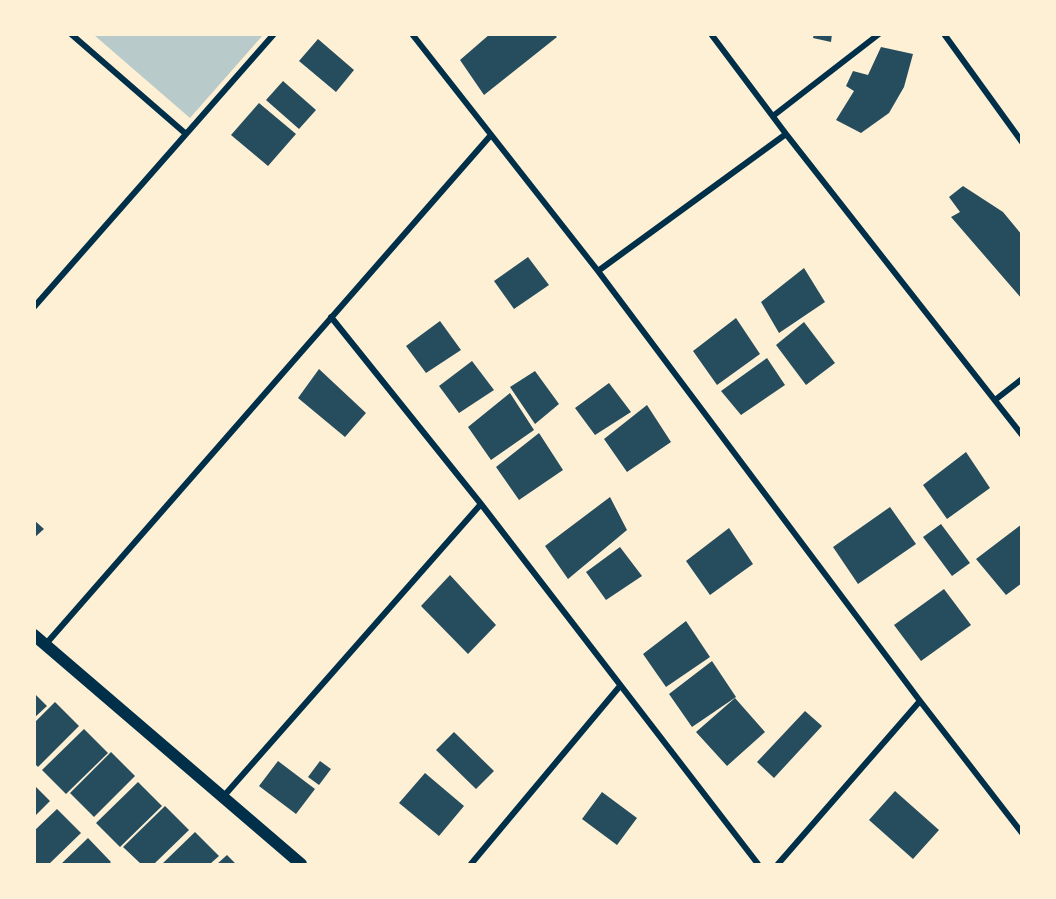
<!DOCTYPE html>
<html>
<head>
<meta charset="utf-8">
<style>
  body { margin:0 }
  #map { position:relative; width:1056px; height:899px; overflow:hidden; background:#fdf0d5; font-family:"Archivo Narrow",sans-serif }
  canvas { display:block }
  .frame { position:absolute; inset:0; border:36px solid #fdf0d5; pointer-events:none }
</style>
</head>
<body>
<div id="map">
<canvas width="1056" height="899"></canvas>
<div class="frame"></div>
</div>
<script>
const ctx = document.querySelector('canvas').getContext('2d');
ctx.lineJoin = 'round';
function fillPath(path, color) { ctx.fillStyle = color; ctx.fill(path, 'evenodd'); }
const shape = rows => new Path2D(rows.map(r => 'M' + r).join(''));
function strokePath(path, color, width, dash) { ctx.strokeStyle = color; ctx.lineWidth = width; ctx.lineCap = dash ? 'butt' : 'round'; ctx.setLineDash(dash || []); ctx.stroke(path); }
fillPath(shape([
  [94,35,263,35,190,118]
]), '#b9caca');
fillPath(shape([
  [490,34,554,34,557,37,484,95,460,60],
  [814,34,832,34,831,42,813,38],
  [318,39,354,70,336,92,299,61],
  [881,47,913,54,904,87,889,113,861,133,836,120,854,91,846,86,853,71,868,75],
  [283,81,316,110,299,129,266,100],
  [259,103,296,134,268,166,231,135],
  [963,186,1003,212,1022,235,1022,299,951,217,960,212,949,197],
  [528,257,549,285,514,309,494,281],
  [804,268,825,302,779,333,761,302],
  [736,318,760,354,717,385,693,351],
  [440,321,461,350,426,373,406,346],
  [804,322,835,363,806,385,776,345],
  [767,358,785,385,741,415,721,391],
  [472,361,494,390,459,413,439,386],
  [319,369,366,413,345,437,298,398],
  [535,371,559,404,535,424,510,387],
  [609,383,631,412,595,435,575,408],
  [510,393,534,430,491,460,468,427],
  [647,405,671,442,627,472,604,439],
  [539,433,563,470,519,500,496,467],
  [966,452,990,488,947,519,923,485],
  [610,497,627,530,568,579,545,546],
  [890,507,916,544,858,584,833,547],
  [34,520,44,529,34,538],
  [941,524,970,563,952,576,923,537],
  [1022,524,1022,583,1006,595,976,559],
  [729,528,753,564,710,595,686,561],
  [620,547,642,576,606,600,586,572],
  [450,575,496,625,468,654,421,606],
  [944,589,971,625,921,661,894,625],
  [686,621,710,657,666,687,643,654],
  [712,661,736,697,692,727,669,694],
  [34,693,47,706,34,718],
  [735,698,765,732,727,766,696,732],
  [55,702,79,726,38,767,34,763,34,723],
  [805,711,822,726,774,778,757,762],
  [84,729,108,753,66,794,42,770],
  [454,732,494,771,476,789,436,750],
  [111,752,135,776,94,817,70,793],
  [278,761,315,789,296,814,259,786],
  [320,761,331,769,319,785,308,777],
  [425,773,464,806,439,836,399,803],
  [138,782,162,806,120,847,96,823],
  [34,785,50,801,34,817],
  [895,791,939,830,913,859,869,820],
  [602,792,637,818,617,845,582,819],
  [165,806,189,830,154,864,141,864,123,847],
  [57,809,81,833,49,864,34,864,34,831],
  [195,832,219,856,210,864,162,864],
  [88,838,111,862,109,864,61,864],
  [227,855,236,864,217,864]
]), '#264d5e');
strokePath(shape([
  [71,34,186,134],
  [412,34,598,271,920,701,1022,833],
  [711,34,786,134,1022,435],
  [944,34,1022,142],
  [773,116,879,34],
  [598,271,786,134],
  [34,307,274,34],
  [331,317,481,504,758,864],
  [995,400,1022,379],
  [45,645,491,135],
  [223,797,481,504],
  [471,864,620,686],
  [778,864,920,701]
]), '#003049', 6);
strokePath(shape([
  [34,635,301,864]
]), '#003049', 12);
</script>
</body>
</html>
